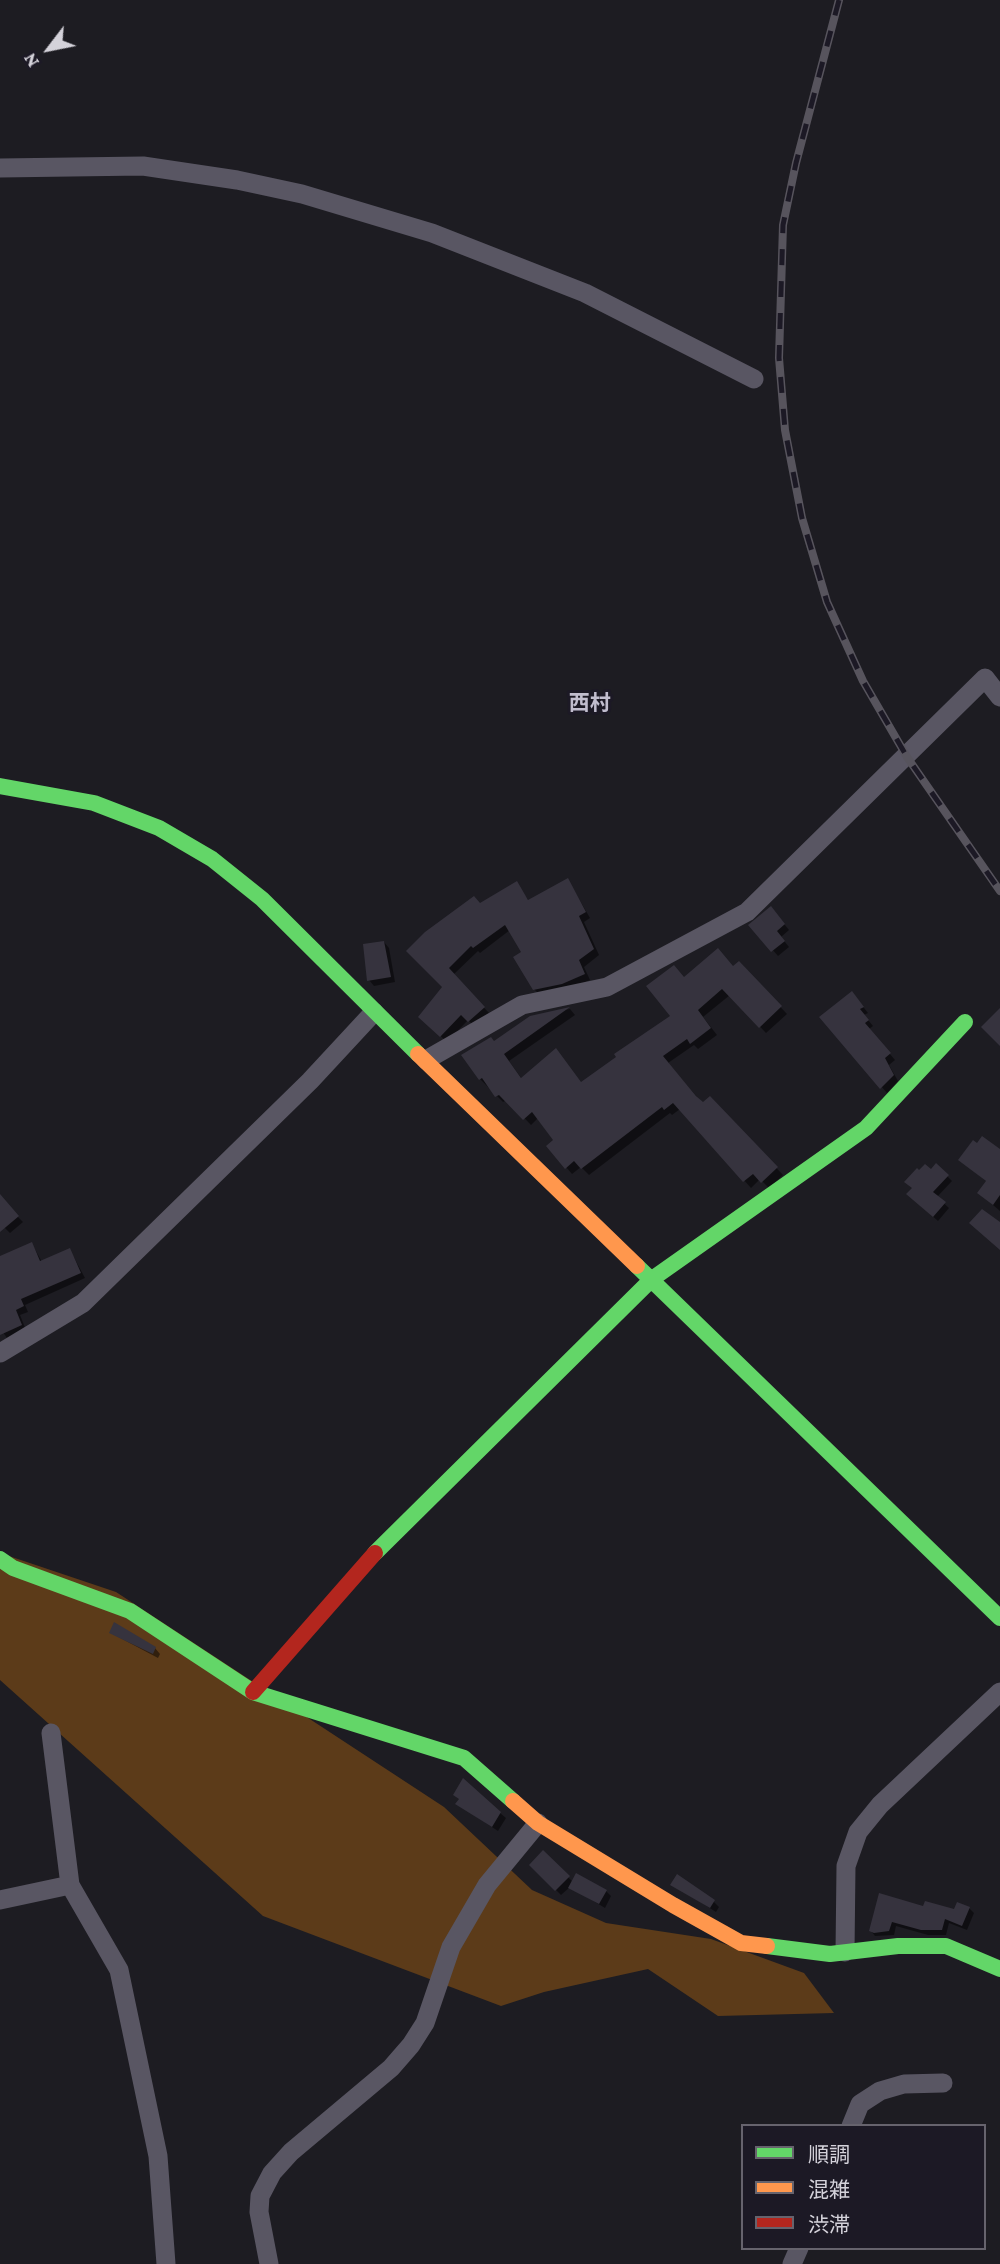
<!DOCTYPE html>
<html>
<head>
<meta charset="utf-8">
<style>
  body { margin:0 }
  #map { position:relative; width:1000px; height:2264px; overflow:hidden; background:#1d1c22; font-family:"Crimson Pro","Noto Sans JP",serif }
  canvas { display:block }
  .legend { position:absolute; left:741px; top:2124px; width:245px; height:126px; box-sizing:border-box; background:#1c1925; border:2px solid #66636d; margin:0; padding:9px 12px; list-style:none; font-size:21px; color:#d4d2da }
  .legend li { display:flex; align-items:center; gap:14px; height:35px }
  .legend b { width:35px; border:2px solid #66636d }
  .north { position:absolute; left:14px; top:14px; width:70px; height:70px; -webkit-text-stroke:5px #1c1925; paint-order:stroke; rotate:238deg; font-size:19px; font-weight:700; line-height:28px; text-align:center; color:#d4d2da }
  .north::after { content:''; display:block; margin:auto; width:24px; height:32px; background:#d4d2da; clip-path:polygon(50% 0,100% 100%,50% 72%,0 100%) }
</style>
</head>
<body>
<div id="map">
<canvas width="1000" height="2264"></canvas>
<ul class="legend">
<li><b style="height:9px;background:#63d668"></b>順調</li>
<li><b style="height:9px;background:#ff974d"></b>混雑</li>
<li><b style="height:9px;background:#b3261e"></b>渋滞</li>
</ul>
<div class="north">N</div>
</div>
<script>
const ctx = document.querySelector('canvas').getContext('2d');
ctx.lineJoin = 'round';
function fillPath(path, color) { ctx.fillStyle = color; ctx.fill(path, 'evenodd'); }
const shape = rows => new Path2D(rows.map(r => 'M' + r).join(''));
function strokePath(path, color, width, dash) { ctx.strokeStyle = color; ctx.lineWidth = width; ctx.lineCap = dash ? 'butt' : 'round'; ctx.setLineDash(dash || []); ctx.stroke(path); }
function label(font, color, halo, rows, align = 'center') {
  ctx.font = font + ' "Crimson Pro","Noto Sans JP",serif'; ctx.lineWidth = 6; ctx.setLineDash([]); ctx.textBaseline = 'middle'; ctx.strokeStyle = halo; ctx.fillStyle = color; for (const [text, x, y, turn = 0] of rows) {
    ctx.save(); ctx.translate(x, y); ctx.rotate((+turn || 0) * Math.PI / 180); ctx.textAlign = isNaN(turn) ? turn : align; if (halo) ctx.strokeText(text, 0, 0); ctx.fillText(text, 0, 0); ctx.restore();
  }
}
fillPath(shape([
  [0,1553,116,1592,444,1807,532,1890,606,1923,711,1939,804,1973,834,2013,718,2016,648,1969,544,1992,501,2006,263,1916,0,1680]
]), '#5c3b19');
fillPath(shape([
  [568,880,590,918,584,922,599,955,584,967,590,980,569,989,540,995,534,989,523,952,510,930,480,953,478,951,453,975,489,1013,475,1027,468,1020,447,1042,420,1017,444,987,409,951,516,884,529,901],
  [776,914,789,930,781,937,789,947,778,956,751,925],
  [384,942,389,948,395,982,374,986,369,980],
  [739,963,787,1014,766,1033,730,995,703,1017,717,1035,698,1049,694,1045,668,1063,703,1104,710,1098,783,1175,769,1188,760,1179,751,1188,680,1109,672,1115,670,1113,589,1175,581,1167,572,1174,566,1167,555,1141,538,1118,531,1125,507,1100,503,1102,480,1079,464,1056,495,1043,530,1018,570,1009,575,1015,509,1061,522,1079,582,1083,672,1017,684,979,733,968],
  [857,999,868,1013,864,1015,873,1026,869,1029,895,1060,889,1065,898,1081,887,1093,821,1017],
  [1000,1152,1000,1211,979,1193,987,1182,960,1160],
  [936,1165,952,1181,937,1197,949,1208,938,1221,913,1199],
  [0,1199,23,1222,10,1233,0,1223],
  [32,1244,42,1262,70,1250,85,1278,25,1305,28,1312,20,1315,26,1330,7,1338,0,1328,0,1257],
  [111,1633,155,1648,160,1654,158,1658],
  [457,1804,500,1813,506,1818,498,1831],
  [543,1853,573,1882,606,1891,611,1896,605,1908,570,1887,561,1895,531,1865],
  [672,1884,714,1902,719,1907,716,1912],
  [924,1908,955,1911,969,1908,974,1913,967,1930,949,1923,946,1935,928,1935,896,1926,894,1935,875,1936,871,1931]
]), '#0007');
fillPath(shape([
  [568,878,586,912,579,916,594,949,579,960,585,974,562,984,533,990,513,957,521,952,505,925,473,948,471,946,449,968,485,1007,468,1022,461,1015,440,1037,418,1017,442,987,406,951,425,932,474,896,480,903,517,881,528,900],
  [771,906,785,924,777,931,785,941,771,952,748,925],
  [384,941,391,977,367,981,363,944],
  [718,948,733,966,739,961,782,1006,759,1028,722,989,698,1010,711,1028,690,1044,687,1039,663,1056,696,1096,703,1102,710,1096,778,1167,761,1183,753,1174,743,1182,673,1103,664,1110,662,1107,581,1169,574,1161,565,1169,546,1146,553,1140,532,1112,523,1120,499,1095,495,1097,482,1078,479,1080,461,1055,491,1037,494,1041,530,1016,570,1007,504,1054,521,1078,556,1048,581,1082,616,1057,614,1054,670,1016,646,986,674,965,684,977],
  [852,991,864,1007,860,1009,869,1020,865,1023,891,1053,885,1058,894,1075,880,1089,819,1017],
  [1000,1008,1000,1046,981,1027],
  [982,1136,1000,1149,1000,1195,993,1205,977,1193,986,1181,958,1160,973,1140,977,1143],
  [936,1163,949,1175,933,1192,946,1202,933,1217,906,1194,912,1188,904,1182,917,1168,919,1170,925,1164,931,1169],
  [0,1194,19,1216,0,1232],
  [982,1209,1000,1222,1000,1250,969,1223],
  [32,1242,40,1261,70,1248,81,1273,21,1299,24,1306,16,1310,22,1325,0,1335,0,1256],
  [114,1622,156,1647,153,1654,109,1633],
  [463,1778,501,1812,492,1827,455,1804,459,1799,453,1795],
  [543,1850,570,1876,555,1891,529,1865],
  [576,1873,607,1890,599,1904,568,1888],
  [677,1874,715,1900,710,1908,670,1885],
  [879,1893,923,1906,925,1901,954,1909,957,1902,970,1907,962,1926,945,1919,942,1930,921,1930,892,1922,889,1931,874,1933,869,1931]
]), '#36333e');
strokePath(shape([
  [0,168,143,166,237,180,302,194,432,233,585,293,754,379],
  [426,1060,522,1005,607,987,747,912,985,678,1000,697],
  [0,1353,83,1303,310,1081,374,1012],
  [51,1733,70,1885,119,1970,158,2156,166,2264],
  [0,1900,70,1885],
  [845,1952,846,1866,858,1832,880,1805,1000,1692],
  [851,2126,860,2104,880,2091,904,2084,943,2083],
  [269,2264,259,2212,260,2196,272,2173,291,2152,391,2068,411,2045,425,2023,451,1947,487,1885,538,1823],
  [792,2264,799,2248]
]), '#595663', 19);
strokePath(shape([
  [0,786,94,803,159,828,212,859,262,899,418,1054],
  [637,1266,1000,1618],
  [375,1553,652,1279,866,1128,965,1022],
  [0,1559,13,1568,130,1611,253,1692,464,1758,513,1801],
  [767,1946,830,1954,898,1946,946,1946,1000,1969]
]), '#63d668', 16);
strokePath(shape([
  [418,1054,637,1266],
  [513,1801,538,1823,673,1905,741,1943,767,1946]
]), '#ff974d', 16);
strokePath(shape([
  [253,1692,375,1553]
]), '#b3261e', 16);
const rail = shape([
  [839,0,796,163,783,225,779,358,785,430,802,518,827,602,863,681,907,757,1000,891]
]);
strokePath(rail, '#57545d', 8);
strokePath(rail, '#1c1925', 5, [16]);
label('bold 21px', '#c1bdce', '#1c1925', [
  ["西村",590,704]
]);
</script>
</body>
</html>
